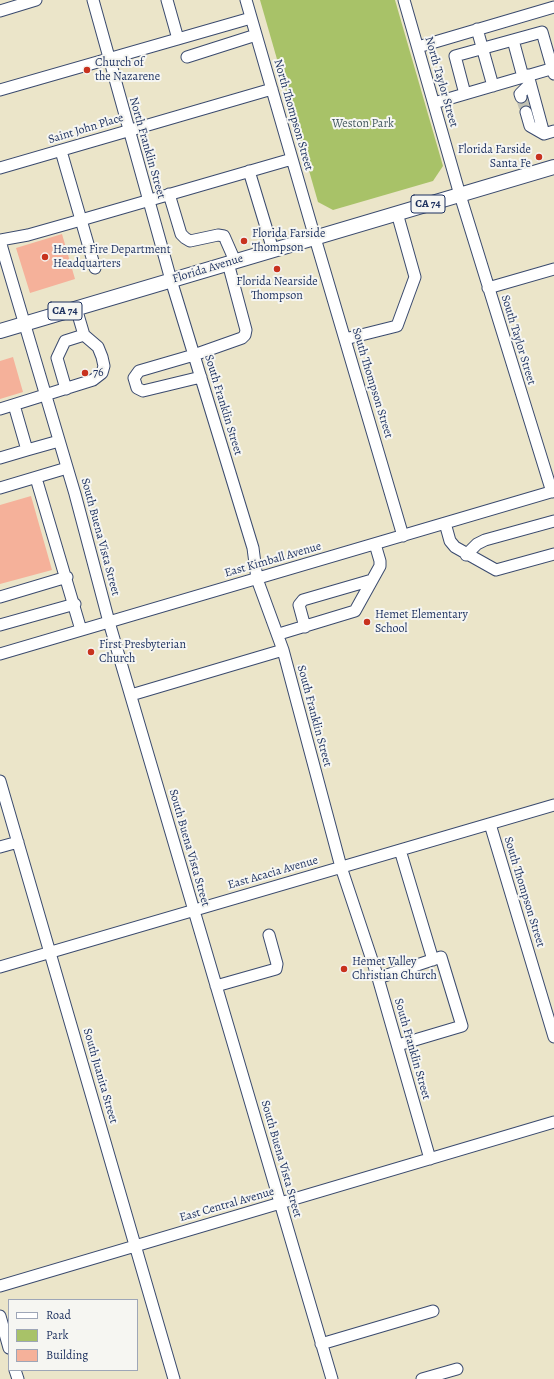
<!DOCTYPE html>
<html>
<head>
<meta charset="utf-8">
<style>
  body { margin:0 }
  #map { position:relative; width:554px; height:1379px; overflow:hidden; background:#ebe5c9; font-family:Alegreya,serif }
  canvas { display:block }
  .legend { position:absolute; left:8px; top:1299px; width:130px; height:72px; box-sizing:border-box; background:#f6f6f2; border:1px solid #9ea6b7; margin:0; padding:5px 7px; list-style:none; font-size:12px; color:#1b2f5e }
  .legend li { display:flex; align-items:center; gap:8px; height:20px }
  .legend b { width:20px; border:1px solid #9ea6b7 }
</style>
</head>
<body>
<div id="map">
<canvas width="554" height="1379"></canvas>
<ul class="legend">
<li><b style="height:5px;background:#fff"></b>Road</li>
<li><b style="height:11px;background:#a8c268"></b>Park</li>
<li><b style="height:11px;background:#f5b19a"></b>Building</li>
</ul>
</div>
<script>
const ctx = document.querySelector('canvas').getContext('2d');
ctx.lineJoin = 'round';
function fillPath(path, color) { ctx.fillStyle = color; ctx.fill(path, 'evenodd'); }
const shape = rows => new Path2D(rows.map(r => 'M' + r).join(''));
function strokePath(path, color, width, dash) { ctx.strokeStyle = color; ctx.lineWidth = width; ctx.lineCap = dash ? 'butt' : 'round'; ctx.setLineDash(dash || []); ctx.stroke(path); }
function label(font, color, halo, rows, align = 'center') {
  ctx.font = font + ' Alegreya,serif'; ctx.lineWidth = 4; ctx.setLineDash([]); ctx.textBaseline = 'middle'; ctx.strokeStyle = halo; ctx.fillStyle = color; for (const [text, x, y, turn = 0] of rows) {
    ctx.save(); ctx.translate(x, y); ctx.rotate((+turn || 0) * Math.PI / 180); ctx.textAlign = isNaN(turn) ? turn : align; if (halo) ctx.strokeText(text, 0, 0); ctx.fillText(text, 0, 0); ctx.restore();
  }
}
fillPath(shape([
  [260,0,395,0,443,166,433,181,333,210,318,202]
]), '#a8c268');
fillPath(shape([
  [62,234,75,279,30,293,16,248],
  [13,357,23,392,0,399,0,361],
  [31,496,52,570,0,584,0,505]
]), '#f5b19a');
strokePath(shape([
  [521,97,526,112]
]), '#c1c1b4', 11, [11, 5.5]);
const minor = shape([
  [93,0,171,280,253,548,257,579,283,650,341,867,378,978,430,1159],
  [167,0,178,39],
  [246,0,315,238,403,536],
  [404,0,460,195,552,492],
  [0,11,36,0],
  [477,29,493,86],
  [513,40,523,77],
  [418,47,554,7],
  [187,57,256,35],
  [528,75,544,134],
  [0,90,251,18],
  [465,94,455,56,542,32,554,74],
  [521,97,520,94,530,84],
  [434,103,554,68],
  [526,112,530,126,544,134,554,131],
  [61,151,95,268],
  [0,168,272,89],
  [249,171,273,250],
  [169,194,181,234,185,238,190,241,218,235,224,236,235,261],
  [0,240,28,235,81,220,292,159],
  [0,241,75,494,109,622,332,1379],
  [488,288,554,269],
  [345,339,397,326,415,277,397,213],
  [201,377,143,391,137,388,134,378,139,371,194,355,242,338,245,335,246,330,228,263],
  [66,389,57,358,65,341,84,335],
  [0,409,93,380,102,373,104,366,102,357,98,347,84,335,76,308],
  [27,450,59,441],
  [0,458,27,450,14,405],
  [36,478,81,630],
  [0,488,67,468],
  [445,523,450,541,455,547,496,570,554,554],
  [466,555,477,544,485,540,554,521],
  [0,597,67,577],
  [0,625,75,604],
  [305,627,299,605,303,600,372,580],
  [279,634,355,611,380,566,380,561,375,544],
  [0,654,554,491],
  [131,695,283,650],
  [0,781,174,1379],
  [490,824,554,1037],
  [0,847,18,842],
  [400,850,433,960],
  [0,967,554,805],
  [378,978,441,957,462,1026,398,1045],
  [216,986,276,969,277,964,269,935],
  [0,1286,554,1122],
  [0,1316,9,1348],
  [321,1344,433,1311],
  [15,1370,18,1379],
  [422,1379,457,1369]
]);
const major = shape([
  [0,331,554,167]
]);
strokePath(minor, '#3a4a6e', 13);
strokePath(major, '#3a4a6e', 16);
strokePath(minor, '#fff', 11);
strokePath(major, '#fff', 14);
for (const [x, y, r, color] of [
  [87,70,4,"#c8321e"],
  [539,157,4,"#c8321e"],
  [244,241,4,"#c8321e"],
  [45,257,4,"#c8321e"],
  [277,269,4,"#c8321e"],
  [85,373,4,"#c8321e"],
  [367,622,4,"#c8321e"],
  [91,652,4,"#c8321e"],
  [344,969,4,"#c8321e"]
]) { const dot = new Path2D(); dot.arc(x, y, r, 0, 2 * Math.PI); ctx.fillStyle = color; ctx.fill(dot); strokePath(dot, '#f6f6f2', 1.5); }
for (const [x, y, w] of [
  [428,204,34],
  [65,311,34]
]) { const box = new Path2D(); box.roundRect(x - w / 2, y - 9, w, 18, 3); ctx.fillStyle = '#f6f6f2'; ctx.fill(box); strokePath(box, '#1b2f5e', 1); }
label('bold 11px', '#1b2f5e', null, [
  ["CA 74",428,204],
  ["CA 74",65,311]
]);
label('12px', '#1b2f5e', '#f6f6f2', [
  ["Church of",95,63],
  ["the Nazarene",95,77],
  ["Florida Farside",531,150,"right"],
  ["Santa Fe",531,164,"right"],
  ["Florida Farside",252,234],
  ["Thompson",252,248],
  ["Hemet Fire Department",53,250],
  ["Headquarters",53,264],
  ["Florida Nearside",277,282,"center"],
  ["Thompson",277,296,"center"],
  ["76",93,373],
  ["Hemet Elementary",375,615],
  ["School",375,629],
  ["First Presbyterian",99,645],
  ["Church",99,659],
  ["Hemet Valley",352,962],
  ["Christian Church",352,976]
], 'left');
label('12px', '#1b2f5e', '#f6f6f2', [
  ["North Taylor Street",441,82,74],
  ["North Thompson Street",293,115,74],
  ["Saint John Place",86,129,-17],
  ["North Franklin Street",147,148,74],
  ["Florida Avenue",208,269,-17],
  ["South Taylor Street",518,340,73],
  ["South Thompson Street",372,383,73],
  ["South Franklin Street",223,405,73],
  ["South Buena Vista Street",100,537,75],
  ["East Kimball Avenue",273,560,-16],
  ["South Franklin Street",314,716,75],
  ["South Buena Vista Street",189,848,74],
  ["East Acacia Avenue",273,873,-16],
  ["South Thompson Street",524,892,73],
  ["South Franklin Street",412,1049,74],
  ["South Juanita Street",100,1076,74],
  ["South Buena Vista Street",281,1159,74],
  ["East Central Avenue",227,1205,-16]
]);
label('12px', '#455b61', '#f6f6f2', [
  ["Weston Park",363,124]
]);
</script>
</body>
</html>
